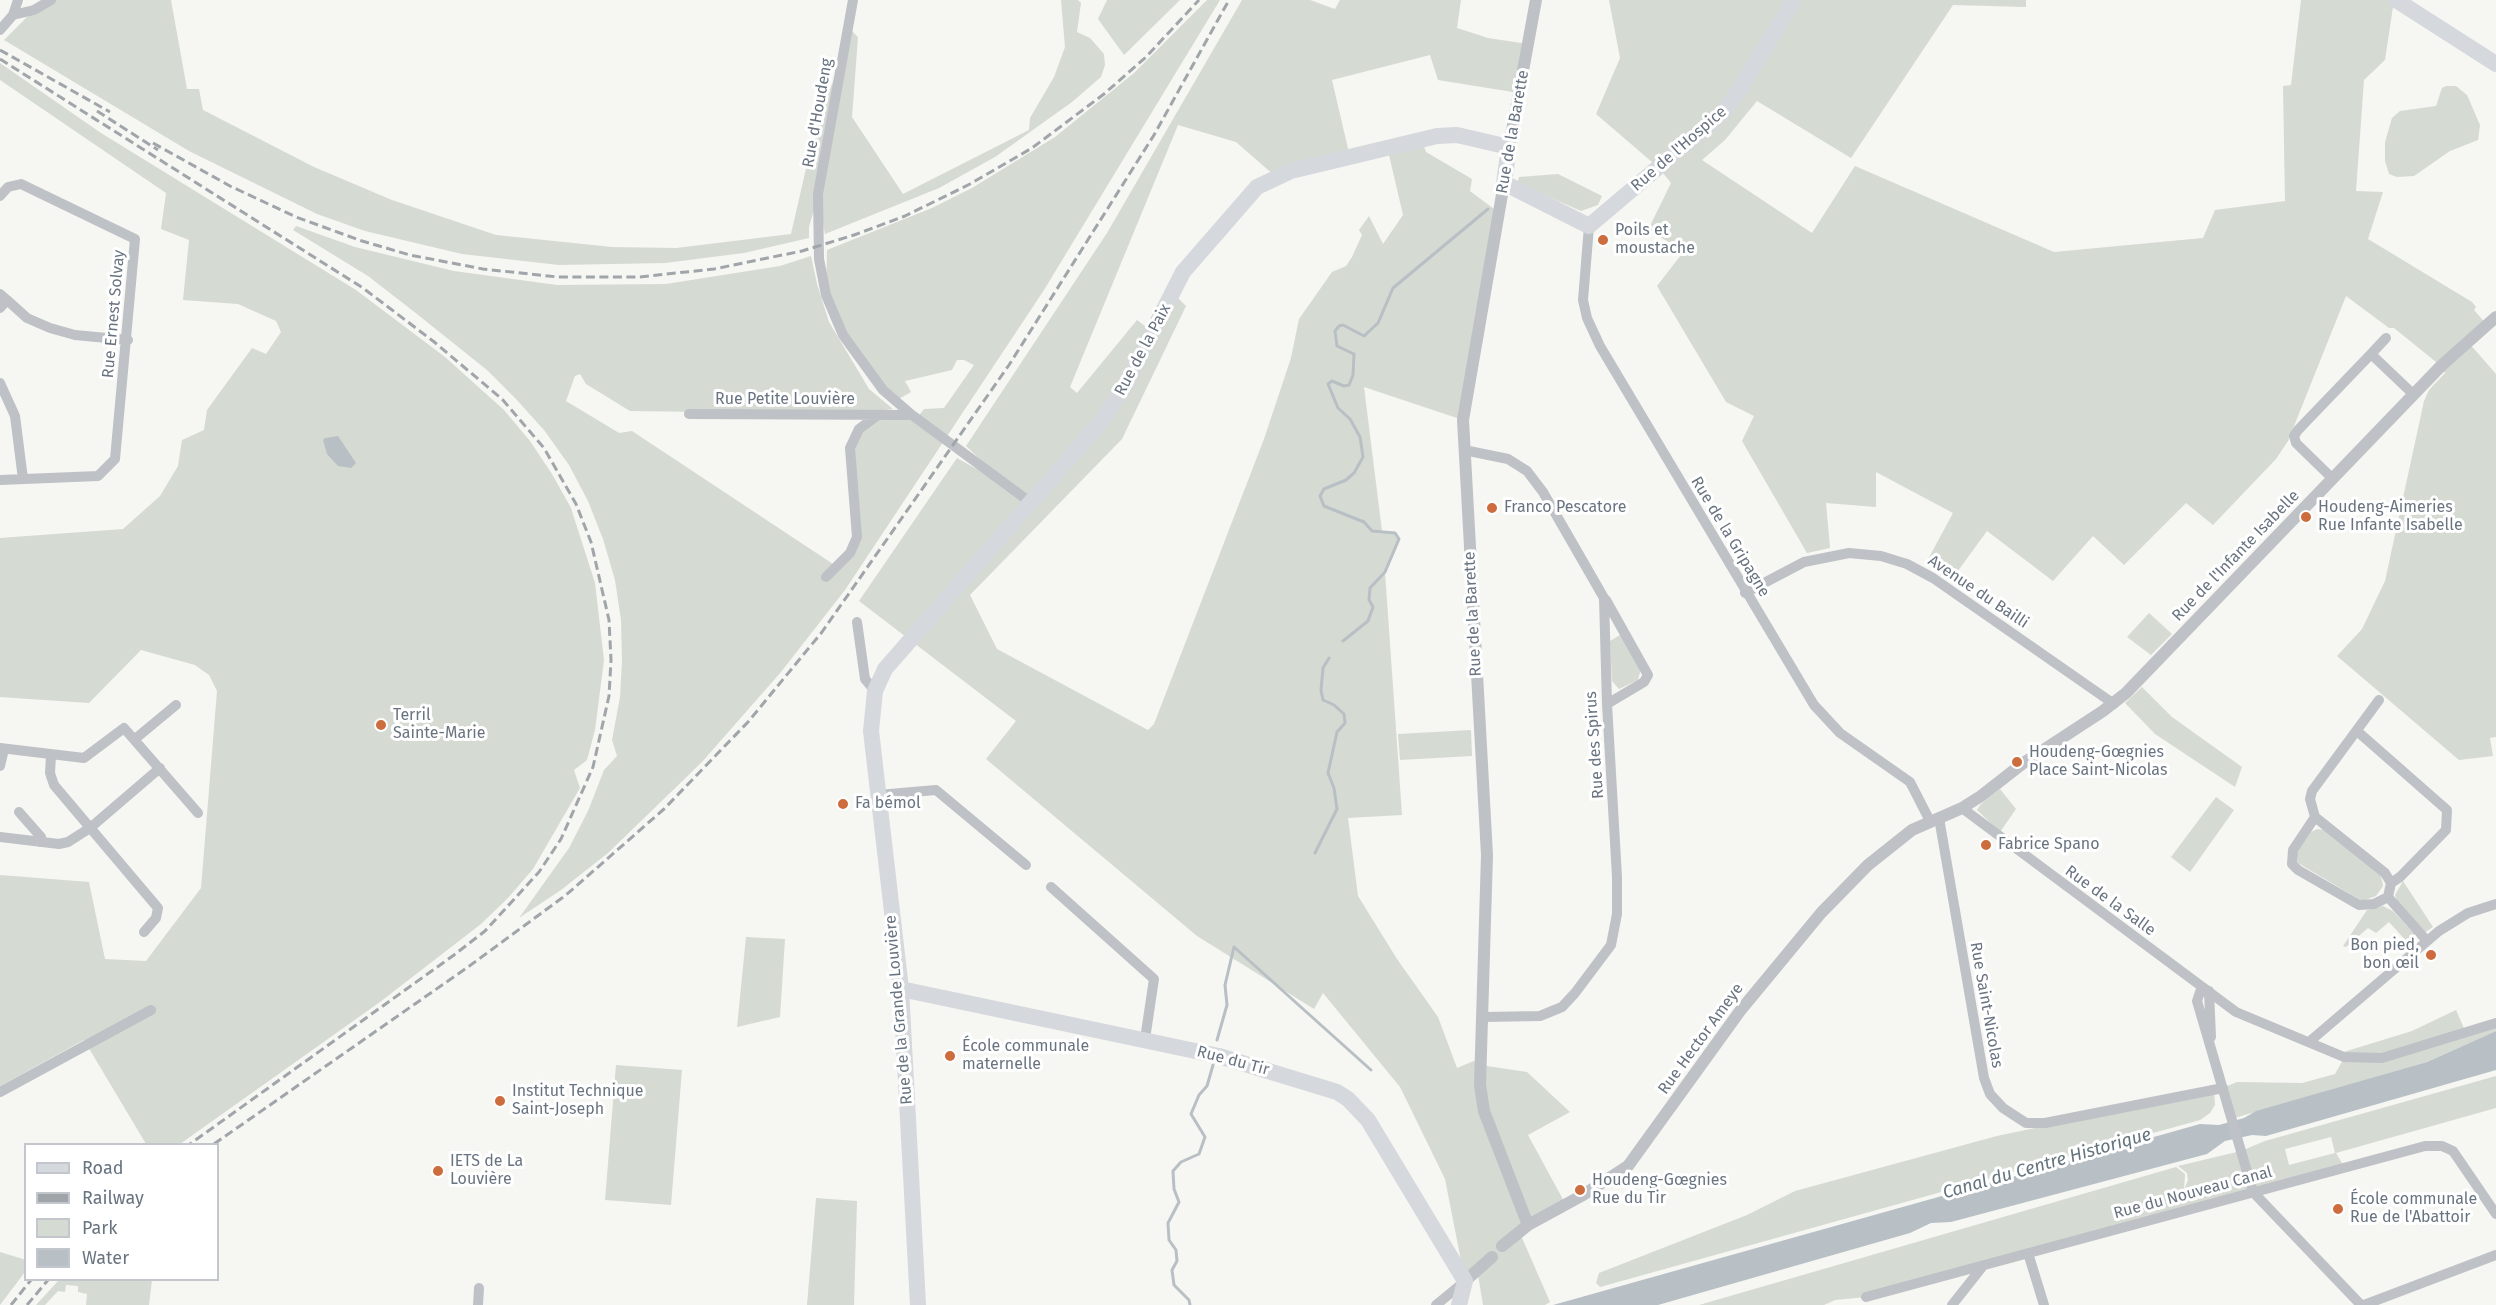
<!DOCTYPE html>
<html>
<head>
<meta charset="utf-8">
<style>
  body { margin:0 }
  #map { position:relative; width:2496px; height:1305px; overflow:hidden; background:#f6f6f3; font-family:"Fira Sans",sans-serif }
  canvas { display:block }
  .legend { position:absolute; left:24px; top:1143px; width:195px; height:138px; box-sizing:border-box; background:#fff; border:2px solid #c3c7cd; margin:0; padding:8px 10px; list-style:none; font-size:18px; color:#697481 }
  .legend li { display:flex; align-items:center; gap:12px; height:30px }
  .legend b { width:30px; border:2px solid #c3c7cd }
</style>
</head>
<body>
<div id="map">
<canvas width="2496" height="1305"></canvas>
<ul class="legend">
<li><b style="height:8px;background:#d5d8dc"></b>Road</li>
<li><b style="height:8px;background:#a0a5aa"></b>Railway</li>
<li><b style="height:16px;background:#d5dad3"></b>Park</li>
<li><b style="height:16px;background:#b8c0c5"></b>Water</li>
</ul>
</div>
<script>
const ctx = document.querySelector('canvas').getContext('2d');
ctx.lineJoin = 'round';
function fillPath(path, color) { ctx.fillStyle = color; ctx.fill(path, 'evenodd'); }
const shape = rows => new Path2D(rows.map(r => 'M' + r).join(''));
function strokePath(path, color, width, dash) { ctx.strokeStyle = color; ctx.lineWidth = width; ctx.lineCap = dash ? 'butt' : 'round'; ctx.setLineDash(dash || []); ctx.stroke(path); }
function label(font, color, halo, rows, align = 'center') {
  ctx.font = font + ' "Fira Sans",sans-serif'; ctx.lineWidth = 6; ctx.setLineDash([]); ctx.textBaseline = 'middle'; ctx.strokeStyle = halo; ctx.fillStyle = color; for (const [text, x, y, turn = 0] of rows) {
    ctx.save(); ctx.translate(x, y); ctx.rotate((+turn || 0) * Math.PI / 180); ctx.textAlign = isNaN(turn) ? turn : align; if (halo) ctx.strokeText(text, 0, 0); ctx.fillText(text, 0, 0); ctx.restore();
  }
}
fillPath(shape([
  [51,0,171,0,187,89,199,89,203,110,314,167,392,200,496,235,612,247,676,248,791,234,816,125,843,56,849,28,858,37,852,117,903,194,1029,130,1030,118,1054,77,1065,47,1061,0,1078,0,1081,3,1077,32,1090,38,1104,54,1105,65,1101,77,1072,102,995,157,939,188,825,234,818,196,809,227,809,238,744,253,665,263,559,265,462,254,365,231,317,214,189,151,4,40,34,10],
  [1107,0,1180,0,1124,55,1098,19],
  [1207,0,1220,0,1044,290,845,590,781,672,702,762,608,853,561,890,519,918,569,848,588,811,604,770,617,756,612,740,620,697,622,661,621,620,615,580,603,539,588,501,569,465,544,430,516,399,487,370,417,314,368,276,293,230,296,226,355,247,454,271,557,285,666,284,780,266,811,256,817,284,829,322,869,389,893,409,856,414,630,411,586,384,580,374,575,376,566,401,619,433,632,431,836,566,854,546,850,448,871,418,917,418,924,409,944,408,974,365,964,360,957,360,952,370,905,381,911,392,895,401,871,377,826,295,827,250,932,208,972,188,1055,137,1134,73],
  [1242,0,1310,0,1335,9,1340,0,1461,0,1457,28,1488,38,1528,44,1519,93,1438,80,1430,55,1332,80,1350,157,1275,176,1236,142,1178,125,1070,387,1077,393,1137,320,1153,332,1173,293,1186,306,1122,439,970,595,997,649,1148,730,1154,724,1264,439,1291,358,1299,319,1332,272,1346,266,1352,257,1362,235,1359,230,1369,216,1383,244,1403,215,1389,155,1424,146,1426,152,1472,179,1470,191,1498,212,1463,420,1364,387,1382,531,1395,533,1399,539,1385,572,1402,815,1348,818,1358,896,1397,959,1438,1017,1457,1068,1481,1058,1480,1065,1527,1072,1570,1112,1528,1135,1566,1205,1519,1231,1550,1302,1545,1305,1483,1305,1478,1275,1465,1281,1445,1179,1400,1087,1323,993,1314,1009,1197,936,986,759,1016,721,859,601,957,458,1012,489,966,446,1107,233],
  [1609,0,2026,0,2026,7,1953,5,1851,158,1757,101,1725,140,1702,160,1812,233,1855,166,2054,252,2203,238,2215,210,2285,201,2283,86,2291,85,2301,0,2394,0,2385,60,2364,80,2356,191,2383,192,2368,239,2472,302,2476,307,2474,310,2487,325,2468,342,2496,374,2496,737,2490,738,2493,756,2459,760,2337,656,2362,629,2385,581,2424,401,2429,390,2445,373,2441,366,2394,328,2389,328,2346,296,2288,441,2276,459,2213,525,2186,503,2124,565,2093,536,2053,581,1987,531,1952,579,1926,563,1953,513,1876,472,1876,507,1826,503,1830,548,1807,553,1742,441,1754,416,1726,402,1657,286,1684,251,1648,230,1671,183,1659,168,1596,114,1620,58],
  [0,63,101,133,356,290,445,357,504,410,530,441,552,474,571,508,595,583,604,660,595,730,587,760,574,770,580,788,533,869,508,898,481,924,380,1002,180,1144,146,1144,84,1040,0,1086,0,875,89,882,105,959,146,961,201,888,217,691,209,675,195,665,141,650,89,703,0,697,0,538,123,529,160,496,178,466,182,440,204,430,207,410,252,348,266,354,281,332,276,321,238,304,183,300,189,240,161,229,166,193,0,80],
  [2446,86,2456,86,2467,95,2480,125,2478,140,2450,151,2414,176,2397,177,2389,174,2385,161,2385,142,2392,118,2400,111,2436,106,2442,88],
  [1558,174,1602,196,1598,205,1581,211,1517,183,1519,177],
  [2149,613,2172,634,2151,655,2127,637],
  [1620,635,1641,668,1638,680,1619,689,1612,681,1610,641],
  [2142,687,2172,717,2242,767,2235,787,2155,734,2125,703],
  [1471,730,1472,756,1400,760,1398,734],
  [2000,789,2016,809,2000,832,1977,810,1981,804],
  [2216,797,2234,810,2190,872,2171,857],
  [2317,829,2326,830,2381,876,2383,886,2376,896,2362,901,2298,863,2296,854,2311,832],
  [2403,881,2433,927,2424,933,2398,903,2395,895],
  [2383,906,2393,911,2417,937,2409,944,2389,922,2376,933,2368,928,2346,947,2343,946,2367,910],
  [746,937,785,939,780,1017,737,1027],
  [2456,1010,2466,1033,2496,1023,2496,1031,2427,1062,2231,1119,2223,1088,2237,1082,2302,1083,2335,1074,2344,1058,2337,1054,2412,1031],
  [616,1065,682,1070,671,1205,605,1200],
  [2496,1076,2496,1108,2336,1153,2345,1168,1866,1297,1835,1300,1824,1305,1699,1305,2176,1167,2185,1174,2184,1190,2188,1180,2187,1173,2178,1166,2241,1151,2265,1141],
  [2331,1137,2335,1153,2289,1165,2285,1149],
  [2214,1090,2215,1105,2210,1113,2200,1120,1600,1287,1596,1283,1599,1273,1747,1215,1795,1191,1997,1136],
  [816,1198,857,1201,854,1305,807,1305],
  [0,1252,26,1260,25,1272,0,1305],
  [59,1280,152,1280,149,1305,86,1305,87,1294,78,1292,78,1286,66,1285,65,1292,58,1291,45,1305,36,1305]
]), '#d5dad3');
fillPath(shape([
  [338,436,356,463,351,468,338,466,327,454,323,440,325,438],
  [2496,1031,2496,1070,2266,1136,2252,1135,2225,1141,2207,1154,1951,1222,1931,1223,1910,1233,1658,1305,1553,1305,1949,1194,1961,1196,1978,1192,1987,1184,2200,1124,2219,1125,2244,1118,2256,1111,2427,1062]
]), '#b8c0c5');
strokePath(shape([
  [1343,641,1368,621,1373,607,1369,600,1370,588,1385,572,1399,539,1395,533,1372,531,1364,522,1324,506,1320,496,1324,489,1346,480,1354,473,1363,457,1360,437,1350,419,1338,408,1328,384,1332,381,1344,386,1349,385,1353,375,1354,354,1337,346,1335,331,1339,326,1343,325,1364,336,1378,323,1393,288,1488,209],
  [1315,853,1337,809,1334,788,1328,773,1337,732,1345,723,1344,714,1334,705,1323,700,1321,690,1323,668,1329,658],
  [1217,1040,1227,1005,1225,985,1234,947,1371,1070],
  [1190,1305,1189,1300,1174,1285,1172,1270,1177,1261,1176,1250,1169,1240,1168,1223,1179,1202,1174,1189,1173,1171,1181,1162,1199,1154,1205,1137,1191,1114,1199,1095,1207,1086,1213,1065]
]), '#b8c0c5', 3);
strokePath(shape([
  [853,0,818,194,819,259,826,295,843,335,883,390,912,415,1030,502],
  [13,15,34,10,51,0],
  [0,30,13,15,18,0],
  [0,196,8,187,21,184,135,239,115,459,98,476,0,480],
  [1589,226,1583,300,1587,318,1600,346,1814,705,1840,733,1910,782,1930,821],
  [0,294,7,300,0,308],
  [7,300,27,318,50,328,75,335,128,340],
  [2371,354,2386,338],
  [0,383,15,416,23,479],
  [689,414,912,415],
  [1464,450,1508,459,1527,471,1543,492,1604,598,1607,704,1617,877,1617,914,1611,945,1575,993,1562,1007,1540,1016,1483,1017],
  [2333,479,2296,443,2294,436,2298,430,2371,354,2413,394],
  [826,577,850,553,857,537,850,448,859,429,878,415],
  [1745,593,1804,562,1849,553,1881,556,1907,564,1933,578,2114,704],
  [1606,600,1648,675,1644,682,1607,704],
  [857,622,865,679,875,691],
  [2379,700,2312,791,2310,799,2315,817,2385,873,2391,883,2388,897],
  [2357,731,2447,810,2446,830,2400,877,2391,883],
  [135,739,176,705],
  [0,748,84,758,124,728,198,813],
  [51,755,50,773,54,785,158,908,156,918,144,932],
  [0,766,4,749],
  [878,795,936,790,1026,865],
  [1962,808,2236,1012,2344,1057,2382,1058,2496,1023],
  [19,812,41,837,40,842],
  [2315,817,2293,850,2292,864,2298,870,2359,905,2374,904,2388,897],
  [1939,818,1984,1078,1990,1094,2003,1108,2026,1123,2045,1123,2223,1088],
  [0,837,59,844,68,842,90,828,160,768],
  [1051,887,1154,979,1145,1039],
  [2388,897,2427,941],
  [2209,991,2200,992,2197,1001,2253,1192,2361,1305],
  [2209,991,2211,1037],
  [2309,1042,2439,931,2468,913,2496,904],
  [0,1092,151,1010],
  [2028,1253,2044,1305],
  [1866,1297,2425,1146,2442,1146,2453,1151,2496,1214],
  [478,1305,479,1288],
  [1436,1305,1464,1282],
  [1952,1305,1983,1266],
  [2364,1305,2496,1255]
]), '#bec1c5', 10);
strokePath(shape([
  [1509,147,1536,0],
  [1504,183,1463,420,1487,855,1480,1085,1484,1111,1528,1225],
  [1502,1246,1528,1225,1583,1195,1628,1166,1740,1011,1821,913,1868,865,1912,830,1962,808,1981,796,2022,764,2103,711,2126,693,2441,366,2496,317],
  [1465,1281,1492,1257]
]), '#bec1c5', 12);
strokePath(shape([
  [2396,0,2496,64],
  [901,989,1219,1056,1337,1092,1348,1099,1368,1120,1465,1281,1459,1305],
  [918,1305,901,989,871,731,875,691,885,669,1100,423,1124,388,1183,272,1257,187,1291,171,1437,136,1457,135,1509,147,1504,183,1589,226,1720,115,1733,100,1794,0]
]), '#d5d8dc', 16);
strokePath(shape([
  [0,50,110,112],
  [0,59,363,288,433,341,502,399,544,448,576,504,591,542,609,620,611,660,609,696,593,767,561,839,539,872,485,931,454,955,190,1144],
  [97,111,158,150],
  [153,143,230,186,296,217,362,241,410,255,483,269,558,277,639,277,714,269,802,251,854,235,905,216,970,184,1032,148,1104,94,1146,57,1199,0],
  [214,1144,468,967,566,895,664,809,748,722,822,632,1009,365,1154,135,1229,0],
  [11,1305,31,1280],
  [27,1305,48,1280]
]), '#a0a5aa', 3, [9, 4.5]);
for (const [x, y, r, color] of [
  [1603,240,6,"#cd6c3c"],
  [1492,508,6,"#cd6c3c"],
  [2306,517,6,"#cd6c3c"],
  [381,725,6,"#cd6c3c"],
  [2017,762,6,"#cd6c3c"],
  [843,804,6,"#cd6c3c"],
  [1986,845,6,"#cd6c3c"],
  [2431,955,6,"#cd6c3c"],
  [950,1056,6,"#cd6c3c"],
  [500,1101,6,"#cd6c3c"],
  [438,1171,6,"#cd6c3c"],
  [1580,1190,6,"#cd6c3c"],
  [2338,1209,6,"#cd6c3c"]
]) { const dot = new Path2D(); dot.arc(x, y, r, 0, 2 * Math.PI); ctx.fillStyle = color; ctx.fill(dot); strokePath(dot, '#fff', 2); }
label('16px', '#697481', '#fff', [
  ["Rue d'Houdeng",818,113,-80],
  ["Rue de la Barette",1513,132,-80],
  ["Rue de l'Hospice",1679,149,-41],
  ["Rue Ernest Solvay",114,314,-85],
  ["Rue de la Paix",1143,350,-62],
  ["Rue Petite Louvière",785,400],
  ["Rue de la Gripagne",1730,537,59],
  ["Rue de l'Infante Isabelle",2236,556,-46],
  ["Avenue du Bailli",1978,592,34],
  ["Rue de la Barette",1473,614,-93],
  ["Rue des Spirus",1595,745,-94],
  ["Rue de la Salle",2110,901,36],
  ["Rue Saint-Nicolas",1986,1005,80],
  ["Rue de la Grande Louvière",899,1010,-95],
  ["Rue Hector Ameye",1701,1039,-54],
  ["Rue du Tir",1233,1061,15],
  ["Rue du Nouveau Canal",2193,1193,-15]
]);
label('16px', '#697481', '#fff', [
  ["Poils et",1615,231],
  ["moustache",1615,249],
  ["Franco Pescatore",1504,508],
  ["Houdeng-Aimeries",2318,508],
  ["Rue Infante Isabelle",2318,526],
  ["Terril",393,716],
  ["Sainte-Marie",393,734],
  ["Houdeng-Gœgnies",2029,753],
  ["Place Saint-Nicolas",2029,771],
  ["Fa bémol",855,804],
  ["Fabrice Spano",1998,845],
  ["Bon pied,",2419,946,"right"],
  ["bon œil",2419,964,"right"],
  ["École communale",962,1047],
  ["maternelle",962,1065],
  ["Institut Technique",512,1092],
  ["Saint-Joseph",512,1110],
  ["IETS de La",450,1162],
  ["Louvière",450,1180],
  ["Houdeng-Gœgnies",1592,1181],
  ["Rue du Tir",1592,1199],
  ["École communale",2350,1200],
  ["Rue de l'Abattoir",2350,1218]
], 'left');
label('italic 18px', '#65747d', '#fff', [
  ["Canal du Centre Historique",2047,1164,-16]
]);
</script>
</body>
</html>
